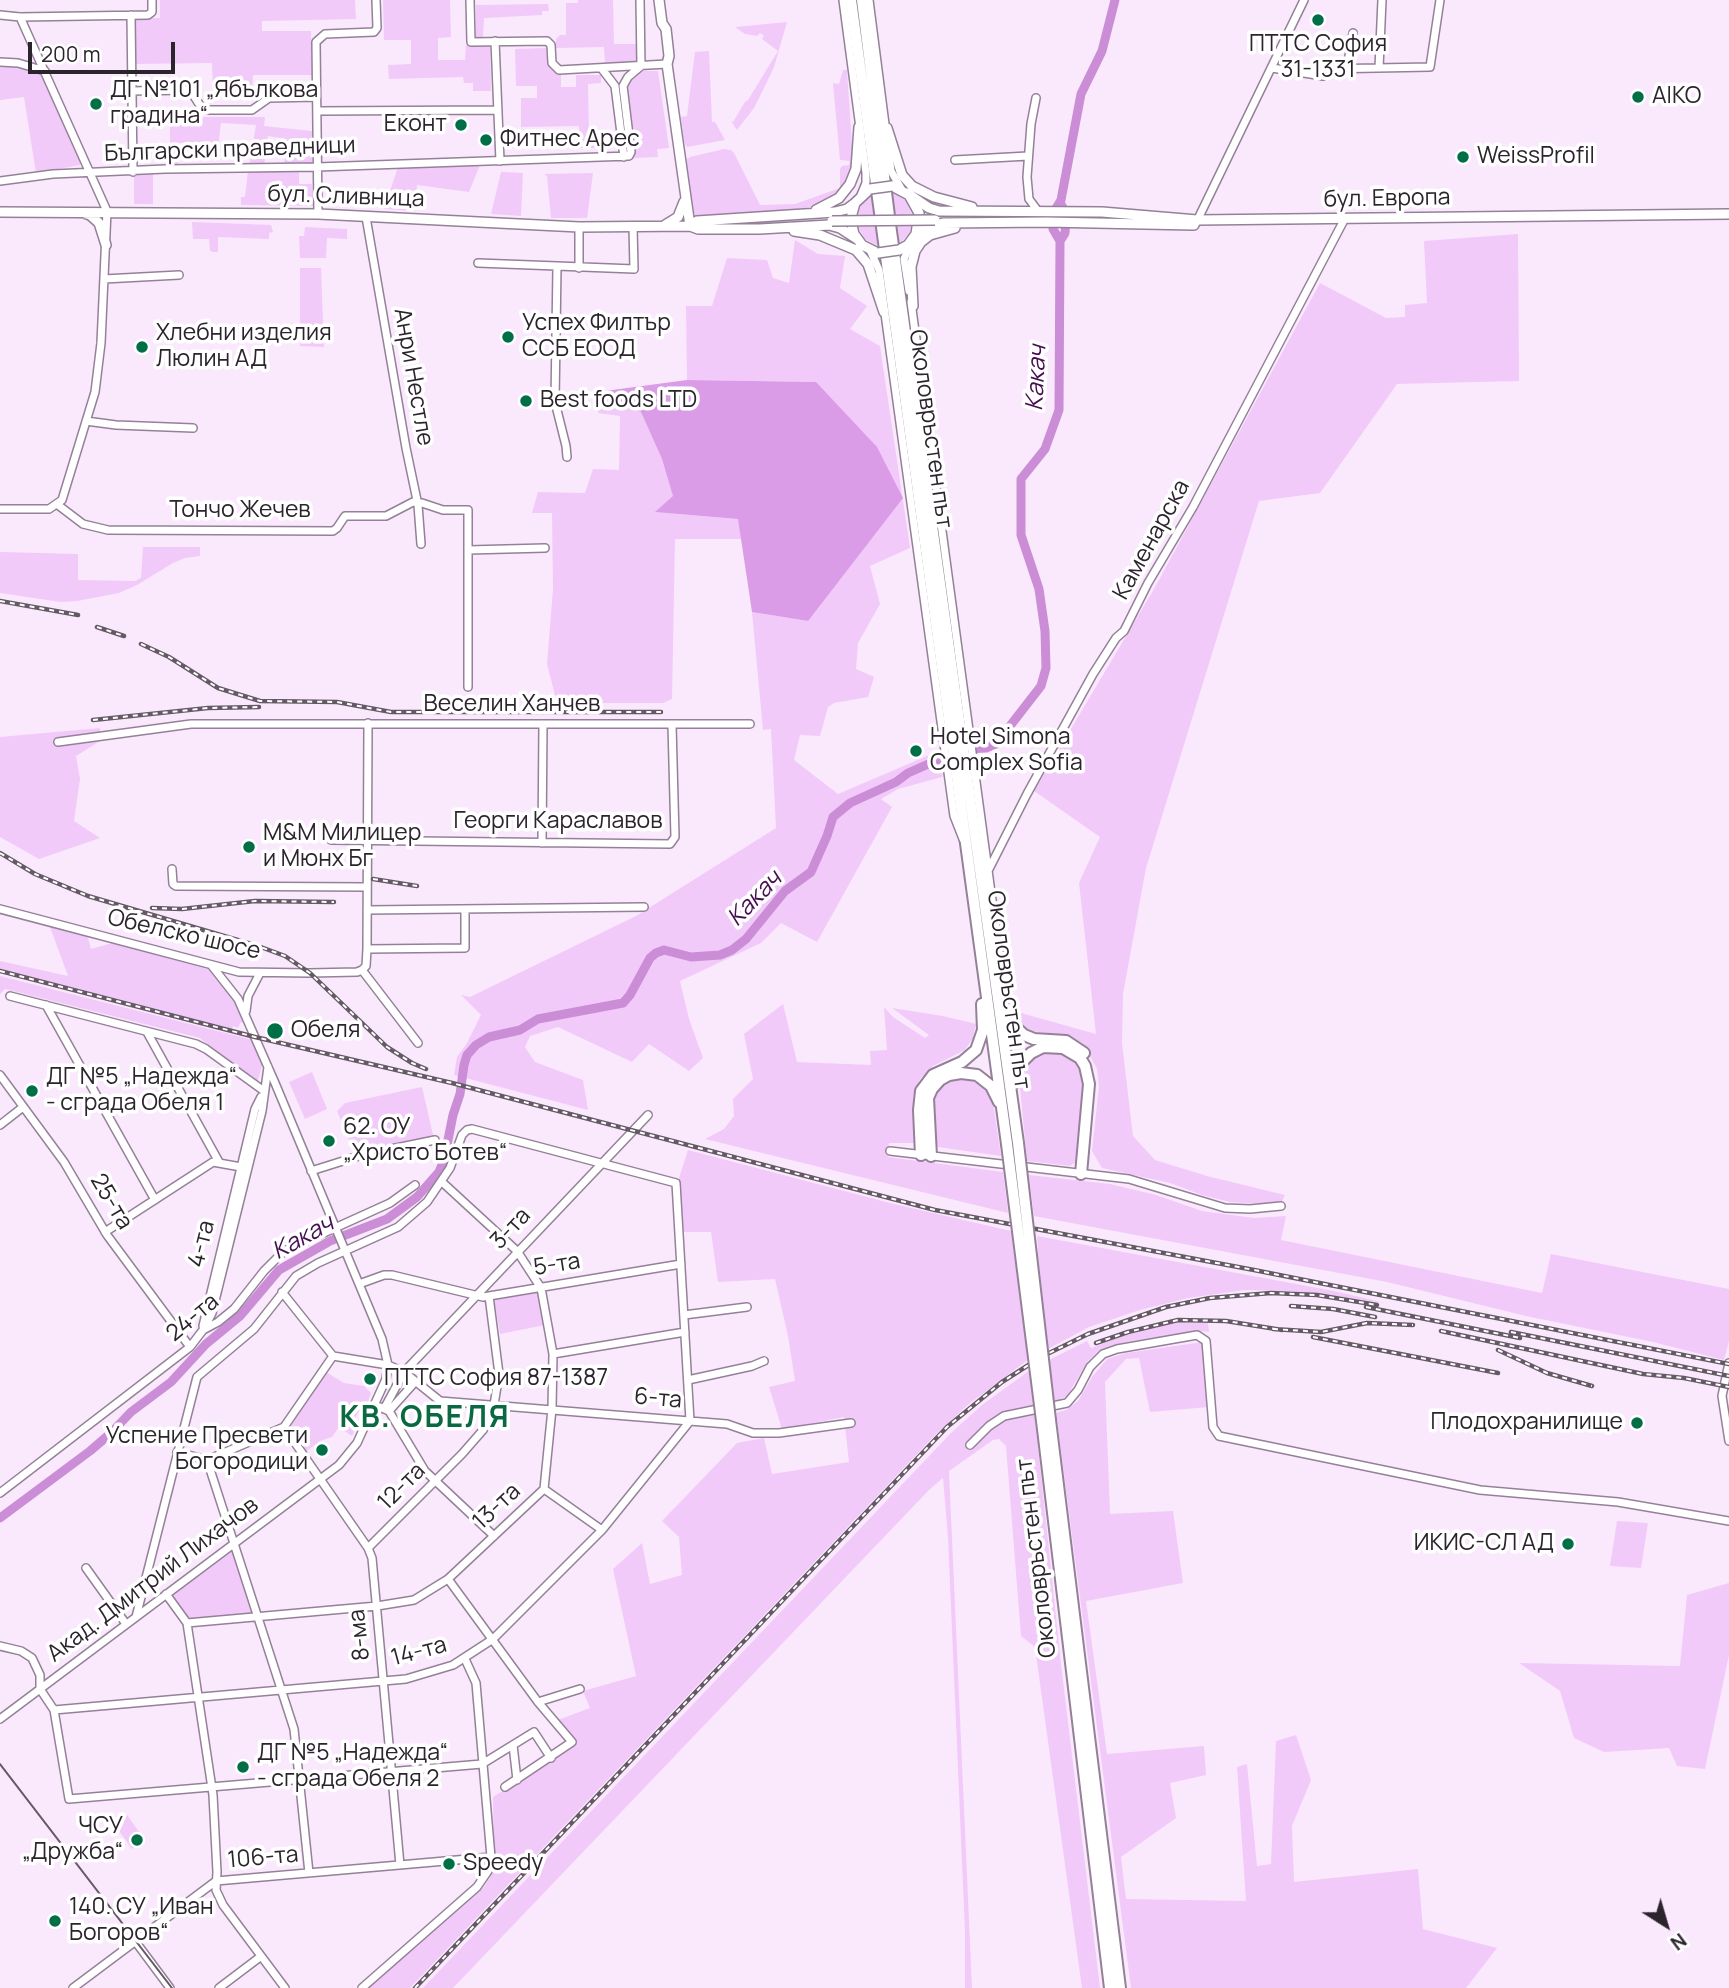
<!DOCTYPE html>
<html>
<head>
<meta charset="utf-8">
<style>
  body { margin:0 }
  #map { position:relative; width:1729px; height:1988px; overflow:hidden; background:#fae9fd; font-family:Manrope,sans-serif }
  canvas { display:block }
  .north { position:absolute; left:1631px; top:1890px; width:70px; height:70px; -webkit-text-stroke:5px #fff; paint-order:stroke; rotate:143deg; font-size:19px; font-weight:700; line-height:28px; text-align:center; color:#2c242d }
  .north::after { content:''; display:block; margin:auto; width:24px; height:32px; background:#2c242d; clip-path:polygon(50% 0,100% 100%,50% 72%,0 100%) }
  .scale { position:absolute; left:28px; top:42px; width:147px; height:32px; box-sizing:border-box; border:4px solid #2c242d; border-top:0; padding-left:9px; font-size:21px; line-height:24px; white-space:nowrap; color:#2c242d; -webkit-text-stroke:5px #fff; paint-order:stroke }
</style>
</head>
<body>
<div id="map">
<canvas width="1729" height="1988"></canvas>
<div class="north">N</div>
<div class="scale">200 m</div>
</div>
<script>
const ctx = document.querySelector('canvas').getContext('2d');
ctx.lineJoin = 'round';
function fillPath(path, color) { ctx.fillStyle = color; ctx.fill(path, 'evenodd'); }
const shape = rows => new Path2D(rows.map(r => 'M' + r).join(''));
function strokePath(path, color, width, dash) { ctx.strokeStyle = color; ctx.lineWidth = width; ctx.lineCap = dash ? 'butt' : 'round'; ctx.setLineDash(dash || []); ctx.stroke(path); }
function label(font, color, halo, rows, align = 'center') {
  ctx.font = font + ' Manrope,sans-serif'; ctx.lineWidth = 7; ctx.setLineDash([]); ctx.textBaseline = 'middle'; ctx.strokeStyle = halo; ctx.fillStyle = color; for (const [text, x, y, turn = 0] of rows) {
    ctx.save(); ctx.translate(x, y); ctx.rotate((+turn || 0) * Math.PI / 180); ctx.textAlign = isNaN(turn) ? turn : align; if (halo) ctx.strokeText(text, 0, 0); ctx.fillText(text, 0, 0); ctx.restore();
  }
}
fillPath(shape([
  [160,0,355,0,356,19,262,21,262,31,311,31,312,75,253,75,252,89,213,89,212,63,135,64,135,18,160,18],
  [383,0,450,0,451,37,438,38,438,60,465,60,466,45,490,44,491,91,473,91,473,83,464,83,463,77,389,79,388,65,411,64,411,40,384,40],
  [578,0,613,0,614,44,637,44,637,62,605,63,604,47,556,48,556,39,560,35,566,35,566,3,578,3],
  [548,4,549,11,542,11,542,15,484,18,483,37,476,37,476,5],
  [787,22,774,67,764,88,754,108,737,130,731,121,733,122,745,102,748,100,778,51,762,39,764,36,760,33,757,36,745,34,735,27],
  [546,48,548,65,554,72,561,75,561,87,576,87,576,75,601,75,601,83,588,84,589,135,600,135,600,148,580,148,579,126,521,127,521,98,537,98,537,86,516,86,515,49],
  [709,51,712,122,715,122,725,140,687,147,684,142,681,117,687,116,695,52],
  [0,64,16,65,39,71,44,76,81,161,80,165,36,173,24,97,0,100],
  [843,70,847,70,853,160,847,182,836,195,815,206,789,211,698,217,694,214,685,161,690,157,724,149,731,150,734,153,760,205,795,204,840,188,840,169,842,166,849,165,850,161,840,160,833,83,839,84],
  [641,71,658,71,669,148,657,149,658,157,634,158,635,148,627,87,631,80],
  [202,117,265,117,264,126,312,131,312,164,284,165,287,139,268,136,264,166,249,166,256,125,221,123,217,156,197,157,197,142,177,143,178,166,170,167,170,121,201,121],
  [480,165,469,192,417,185,414,211,384,209,398,167],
  [248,171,299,171,299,184,312,184,313,206,241,205,241,197,245,197],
  [501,172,523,173,521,216,491,214],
  [593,173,587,218,551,218,547,176,544,174],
  [134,174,153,174,153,204,134,204],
  [892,192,905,200,912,214,912,226,909,234,899,244],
  [871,195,878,246,865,239,857,225,857,214,861,205],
  [192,222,271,225,273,232,269,233,269,239,218,237,218,252,213,252,210,251,209,239,193,239],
  [305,227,347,229,347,239,327,238,326,258,300,258,299,236,304,236],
  [1518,234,1519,381,1397,384,1320,493,1259,501,1146,868,1123,994,1122,1043,1133,1136,1155,1160,1207,1176,1285,1195,1281,1203,1261,1204,1230,1202,1202,1195,1170,1183,1102,1168,1092,1151,1099,1086,1097,1069,1088,1052,1074,1040,1058,1034,1029,1031,1019,1022,1014,1011,1096,1034,1079,883,1100,837,1034,791,1154,589,1320,283,1386,318,1405,317,1405,305,1427,303,1424,241],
  [795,240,818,254,845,256,840,288,867,306,850,329,880,346,910,548,870,566,880,604,858,643,856,669,874,677,868,697,834,703,828,707,820,736,800,735,794,760,838,794,934,753,940,748,943,771,942,777,898,789,881,799,892,807,817,942,781,923,761,943,680,981,689,1019,703,1058,689,1071,649,1044,632,1062,558,1027,530,1036,525,1047,535,1062,583,1080,588,1110,454,1075,457,1057,467,1043,481,1015,461,995,470,997,636,916,776,828,771,729,763,730,752,612,808,621,816,382,687,380,686,306,712,306,727,258,767,260,773,278,789,283],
  [300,268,321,268,324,347,300,346],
  [597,392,641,411,662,459,674,497,656,512,738,519,743,539,675,539,672,699,663,703,557,703,547,664,553,589,552,513,532,513,538,492,585,493,593,469,619,470,620,416,598,413],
  [143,547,200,547,200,556,185,558,173,563,137,585,119,593,77,601,61,602,0,593,0,552,78,554,78,580,135,581,141,578],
  [100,728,100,741,76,756,80,779,74,821,100,838,39,859,0,837,0,737],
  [50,927,87,935,91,949,112,943,211,970,238,1005,245,1021,240,1023,238,1028,233,1026,232,1029,0,970,0,961,68,976],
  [0,976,253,1040,263,1062,257,1084,200,1038,5,989,0,994],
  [783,1004,797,1062,871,1065,870,1051,887,1050,884,1007,893,1017,925,1038,929,1035,892,1008,943,1016,976,1024,973,1038,965,1050,933,1066,920,1079,913,1096,916,1140,913,1143,889,1143,888,1157,1003,1172,1008,1213,705,1139,724,1129,734,1116,733,1099,753,1079,744,1034],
  [1047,1050,1069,1054,1081,1067,1086,1081,1076,1162,1070,1166,1027,1161,1019,1077,1033,1057],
  [312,1072,327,1109,305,1119,289,1082],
  [970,1079,985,1089,993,1102,1001,1156,938,1147,933,1141,930,1105,936,1093,948,1080],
  [422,1087,434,1139,356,1156,337,1111,345,1103],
  [688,1150,890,1203,1011,1231,1029,1359,969,1404,937,1433,410,1988,369,1988,484,1887,490,1878,494,1866,493,1797,576,1744,555,1721,590,1708,583,1691,636,1676,613,1569,642,1543,650,1584,682,1575,679,1537,662,1521,737,1443,764,1438,772,1474,849,1462,844,1417,782,1429,769,1387,795,1381,788,1336,775,1279,718,1282,711,1232,683,1232,679,1178],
  [1029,1175,1110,1184,1156,1195,1202,1211,1254,1218,1286,1216,1281,1240,1542,1293,1551,1254,1729,1289,1729,1341,1724,1360,1653,1342,1526,1316,1387,1282,1034,1216],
  [1037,1236,1334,1291,1385,1303,1289,1291,1245,1290,1188,1298,1140,1310,1089,1327,1048,1349,1036,1257,1038,1249],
  [539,1291,545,1325,500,1334,494,1299],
  [1178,1322,1208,1323,1209,1332,1200,1331,1131,1341,1113,1345,1098,1351,1088,1361,1067,1396,1054,1402,1049,1360,1087,1341,1091,1348,1123,1336],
  [1203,1342,1209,1407,1150,1412,1139,1358,1126,1359,1105,1382,1110,1514,1173,1511,1183,1583,1086,1601,1107,1754,1204,1746,1206,1775,1170,1783,1176,1818,1121,1857,1126,1899,1246,1901,1237,1767,1247,1764,1257,1866,1271,1864,1276,1741,1296,1735,1311,1780,1292,1826,1294,1882,1418,1869,1423,1929,1497,1948,1466,1988,1131,1988,1056,1413,1066,1410,1078,1401,1092,1377,1107,1359,1126,1353],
  [1030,1370,1061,1664,1100,1988,1082,1988,1035,1647,1021,1636,1006,1446,999,1439,993,1440,949,1471,972,1988,965,1988,965,1931,948,1537,943,1478,929,1490,453,1988,423,1988,951,1433,982,1405],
  [326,1372,344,1383,364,1386,371,1393,365,1410,358,1412,351,1428,354,1432,352,1436,339,1427,332,1437,320,1441,305,1452,289,1429],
  [1617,1521,1648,1523,1641,1568,1610,1566],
  [233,1551,252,1613,187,1619,172,1596],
  [1729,1583,1729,1655,1705,1769,1677,1766,1669,1748,1604,1752,1574,1738,1560,1691,1519,1663,1680,1666,1687,1595],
  [127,1815,145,1840,132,1849,114,1824]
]), '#f1caf9');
fillPath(shape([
  [687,380,816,382,877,447,903,498,808,621,752,612,738,519,655,512,673,496,662,459,641,412,597,392]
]), '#da9ce6');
strokePath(shape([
  [1060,241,1053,229,1055,210,1061,200,1081,94,1102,51,1115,0],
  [964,749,986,748,996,744,1041,686,1046,668,1045,631,1039,589,1021,535,1021,479,1045,449,1059,410,1060,241,1065,233,1066,218,1065,211,1060,203],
  [0,1518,90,1451,111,1433,131,1412,171,1382,206,1344,240,1316,279,1270,330,1241,387,1219,417,1197,439,1172,444,1160,453,1115,460,1094,464,1065,467,1055,476,1045,489,1037,520,1030,538,1019,623,1003,630,995,650,958,656,953,664,950,691,957,720,955,732,950,746,939,785,891,811,872,827,836,833,817,850,803,896,782,908,773,951,754]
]), '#ca8dd6', 9);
const minor = shape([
  [470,0,471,42,547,41,551,45,552,63,559,70,667,64],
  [843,0,866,173,866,183,861,195],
  [869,0,891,171,902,190],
  [0,15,20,17,148,15,152,12,152,0],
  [131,15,133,172],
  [495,41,500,161],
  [0,62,18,63,45,71],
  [1272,68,1323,76,1325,69,1430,67,1440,0],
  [1347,68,1353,33],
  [1379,68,1382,0],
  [602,69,615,86,624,157],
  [131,91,187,90,194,96,201,107,209,110,252,110,269,98,316,97],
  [1036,98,1031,124,1027,177,1029,199,1038,211],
  [317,111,498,110],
  [955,160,1028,156],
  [0,181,53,174,165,169,317,167,629,156,631,152,623,86,628,77,641,66,640,0],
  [318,214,316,42,325,34,374,32,377,28,376,0],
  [366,217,406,448,418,505,421,544],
  [1196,223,1304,0],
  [870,250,879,270,954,816,963,839],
  [478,263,557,266],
  [579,268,579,227],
  [104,279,179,275],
  [909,291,904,259,910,245],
  [911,302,1000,959,998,984],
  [86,421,116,425,193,428],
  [567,457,566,446,555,402,557,266,634,269,633,226],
  [58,505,83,524,108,530,333,531,337,528,345,516,386,516,413,502,422,503,443,510,468,510,468,687],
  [0,509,49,509,62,500,95,392,101,343,107,211,20,17],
  [468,550,545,548],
  [58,742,191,724,750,724],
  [331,840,670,844,675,837,672,725],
  [542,843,543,724],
  [172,869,173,884,176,886,367,887],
  [988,871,1027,794,1093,674,1116,638,1124,631,1148,583,1193,507,1343,222],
  [0,909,239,972,310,973,357,972,362,970],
  [367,910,644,907],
  [367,949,465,948,465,910],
  [362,970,366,966,367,949,368,723],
  [362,970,418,1043],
  [10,996,196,1044,206,1049,264,1091],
  [46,1005,155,1200],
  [246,1011,248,996,260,973],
  [147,1032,219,1162],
  [0,1075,64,1162,107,1235,190,1347],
  [0,1125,23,1107],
  [890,1151,1129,1179,1225,1208,1250,1209,1281,1206],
  [311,1171,362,1155,435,1140],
  [105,1232,213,1162,241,1167],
  [359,1284,384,1275,392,1275,483,1297,681,1264],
  [282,1292,333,1356,388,1365,404,1372,440,1401,727,1424,753,1433,779,1433,851,1423],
  [684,1315,747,1307],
  [203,1326,255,1109,261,1097],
  [203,1330,212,1313,262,1111,268,1067],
  [553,1354,685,1332],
  [1729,1363,1722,1396,1729,1441],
  [688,1380,752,1366,764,1361],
  [380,1407,389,1411,425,1471,494,1536],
  [384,1409,404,1372,648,1115],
  [389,1411,415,1382],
  [284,1427,368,1548,372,1558,400,1865],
  [970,1445,989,1426,1004,1416,1067,1403,1078,1390,1090,1367,1103,1354,1117,1349,1197,1335,1206,1341,1213,1427,1219,1436,1480,1490,1618,1502,1729,1521],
  [177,1452,207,1460,284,1427,333,1356],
  [207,1460,294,1729,309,1873],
  [544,1489,602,1530],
  [0,1493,190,1347,203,1330,218,1322,234,1309,264,1271,284,1251,390,1203,415,1185],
  [368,1548,462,1454,483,1430,494,1405,499,1374,489,1296],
  [86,1568,126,1624],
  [448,1579,538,1702,572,1742,505,1787],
  [166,1594,187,1623,213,1795,217,1872,216,1890,223,1905,285,1988],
  [136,1617,197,1377,254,1329,296,1276,318,1263,398,1227,427,1202,450,1168,462,1135,467,1130,472,1129,676,1183,690,1421],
  [187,1623,377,1606,414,1600,448,1579,544,1489,552,1409,553,1354,541,1288,517,1251,442,1182],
  [0,1646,21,1651,32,1658,40,1675,40,1689],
  [40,1689,54,1710,69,1799,482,1764,534,1732,551,1758],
  [538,1702,580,1689],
  [54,1710,406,1679,453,1665,493,1639,602,1530,690,1421],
  [0,1719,339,1465,357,1443,386,1379,388,1365,382,1339,275,1083,238,999,212,966],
  [513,1745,517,1780],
  [135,1941,170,1988],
  [73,1988,216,1881,491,1857],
  [219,1988,260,1957],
  [362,1988,477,1887,488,1871,491,1857,476,1683,465,1659]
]);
const major = shape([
  [659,0,662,23,666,29,669,56,667,64,690,226],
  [887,128,902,175,912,186,934,197,972,207],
  [892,186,909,195,919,213,916,234,908,245,899,250],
  [870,189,855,203,852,214,852,225,854,234,862,245,878,253],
  [907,193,929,208,939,211,1102,212,1197,220,1729,214],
  [816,210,839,198,850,184,856,169,859,127],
  [0,212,318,214,579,227,690,226,698,229,760,229,829,225,840,228,857,239],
  [84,213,90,215,99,223,106,245],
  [665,225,678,217,684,202],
  [690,226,697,221,835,212,847,209,855,203],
  [794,231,820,235,856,250,868,264,884,312],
  [914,238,927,227,943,223,1046,222,1194,225],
  [913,306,911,267,915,251,921,242,930,235,955,228]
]);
const highway = shape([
  [851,0,1007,1144],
  [862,0,890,224,1018,1143],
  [1003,1007,1013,1025,1024,1035,1034,1039,1066,1041,1084,1053],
  [1013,1084,1015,1075,1022,1062,1031,1053,1043,1047,1063,1048,1080,1058,1085,1066,1089,1084,1081,1174],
  [921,1155,919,1110,921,1091,933,1075,962,1062,976,1050,983,1030,982,1004],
  [931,1156,928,1098,932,1089,940,1080,949,1075,961,1073,977,1075,991,1086,999,1102],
  [1050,1420,1120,1988],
  [1042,1421,1110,1988]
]);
strokePath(minor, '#948198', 10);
strokePath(major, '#948198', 12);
strokePath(highway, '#948198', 14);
strokePath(minor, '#fff', 7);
strokePath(major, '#fff', 9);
strokePath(highway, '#fff', 10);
strokePath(shape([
  [0,1764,172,1988]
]), '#645965', 2);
const rail = shape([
  [0,601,78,615],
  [97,627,124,636],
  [141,644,169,657,218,688,260,701,337,702,391,712,661,712],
  [93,720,208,708,259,707],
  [0,853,35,874,88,896,258,946,285,956,310,973,387,1047,412,1063,426,1069],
  [373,879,417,886],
  [152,908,182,909,255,901,334,902],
  [0,971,255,1037,452,1083,935,1210,1254,1270,1729,1364],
  [1291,1306,1333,1309,1375,1317],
  [1366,1307,1520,1338],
  [1273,1329,1321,1332,1367,1323,1413,1325],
  [1441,1331,1643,1374,1684,1378,1729,1387],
  [1511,1332,1729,1376],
  [1313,1337,1498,1373],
  [1096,1343,1128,1332,1178,1320,1226,1321,1282,1330],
  [1498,1350,1547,1373,1592,1386],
  [415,1988,947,1427,1002,1382,1041,1357,1088,1334,1166,1307,1210,1298,1271,1293,1317,1295,1377,1305]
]);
strokePath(rail, '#645965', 4.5);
strokePath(rail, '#fff', 2, [5]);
const majorBridge = shape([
  [870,189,892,186],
  [832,221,935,220],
  [878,253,899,250]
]);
const highwayBridge = shape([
  [1018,1143,1050,1420],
  [1007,1144,1042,1421]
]);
strokePath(majorBridge, '#948198', 12, []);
strokePath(highwayBridge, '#948198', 14, []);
strokePath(majorBridge, '#fff', 9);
strokePath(highwayBridge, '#fff', 10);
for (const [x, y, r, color] of [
  [1318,20,7,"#006f47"],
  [1638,97,7,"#006f47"],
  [96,104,7,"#006f47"],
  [461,125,7,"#006f47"],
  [486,140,7,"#006f47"],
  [1463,157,7,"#006f47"],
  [508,337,7,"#006f47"],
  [142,347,7,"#006f47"],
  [526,401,7,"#006f47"],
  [916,751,7,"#006f47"],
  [249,847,7,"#006f47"],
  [275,1031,9,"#006f47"],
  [32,1091,7,"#006f47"],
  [329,1141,7,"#006f47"],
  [370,1379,7,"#006f47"],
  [1637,1423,7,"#006f47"],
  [322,1450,7,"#006f47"],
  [1568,1544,7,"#006f47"],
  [243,1767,7,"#006f47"],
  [137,1840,7,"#006f47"],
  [449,1864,7,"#006f47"],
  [55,1921,7,"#006f47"]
]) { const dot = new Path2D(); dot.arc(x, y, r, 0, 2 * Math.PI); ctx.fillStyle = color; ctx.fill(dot); strokePath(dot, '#fff', 2.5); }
label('23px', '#2c242d', '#fff', [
  ["ПТТС София",1318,45,"center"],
  ["31-1331",1318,71,"center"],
  ["ДГ №101 „Ябълкова",110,91],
  ["градина“",110,117],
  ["AIKO",1652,97],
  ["Еконт",447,125,"right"],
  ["Фитнес Арес",500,140],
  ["WeissProfil",1477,157],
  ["Успех Филтър",522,324],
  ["ССБ ЕООД",522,350],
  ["Хлебни изделия",156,334],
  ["Люлин АД",156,360],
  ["Best foods LTD",540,401],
  ["Hotel Simona",930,738],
  ["Complex Sofia",930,764],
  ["М&M Mилицер",263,834],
  ["и Мюнх Бг",263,860],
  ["Обеля",291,1031],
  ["ДГ №5 „Надежда“",46,1078],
  ["- сграда Обеля 1",46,1104],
  ["62. ОУ",343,1128],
  ["„Христо Ботев“",343,1154],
  ["ПТТС София 87-1387",384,1379],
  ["Плодохранилище",1623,1423,"right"],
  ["Успение Пресвети",308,1437,"right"],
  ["Богородици",308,1463,"right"],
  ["ИКИС-СЛ АД",1554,1544,"right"],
  ["ДГ №5 „Надежда“",257,1754],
  ["- сграда Обеля 2",257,1780],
  ["ЧСУ",123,1827,"right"],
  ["„Дружба“",123,1853,"right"],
  ["Speedy",463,1864],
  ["140. СУ „Иван",69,1908],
  ["Богоров“",69,1934]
], 'left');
label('23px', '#2c242d', '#fff', [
  ["Български праведници",230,150,-2],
  ["бул. Сливница",346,197,2],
  ["бул. Европа",1387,199,-1],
  ["Анри Нестле",413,377,80],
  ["Околовръстен път",930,429,82],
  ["Тончо Жечев",240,511],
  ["Каменарска",1152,540,-61],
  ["Веселин Ханчев",512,705],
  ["Георги Караславов",558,822],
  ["Обелско шосе",184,935,13],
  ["Околовръстен път",1008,990,82],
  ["25-та",111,1202,59],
  ["3-та",511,1229,-47],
  ["4-та",202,1244,-76],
  ["5-та",557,1265,-9],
  ["24-та",193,1318,-40],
  ["6-та",658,1399,5],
  ["12-та",402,1487,-45],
  ["13-та",497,1507,-43],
  ["Околовръстен път",1037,1558,-97],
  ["Акад. Дмитрий Лихачов",153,1580,-37],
  ["8-ма",360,1635,-96],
  ["14-та",419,1652,-15],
  ["106-та",263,1858,-5]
]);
label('italic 24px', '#460e50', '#fff', [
  ["Какач",1037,378,-87],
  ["Какач",755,899,-46],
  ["Какач",303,1238,-29]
]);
ctx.letterSpacing = '2px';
label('bold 30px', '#0a6843', '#fff', [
  ["КВ. ОБЕЛЯ",425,1419]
]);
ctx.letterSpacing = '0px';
</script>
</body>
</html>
